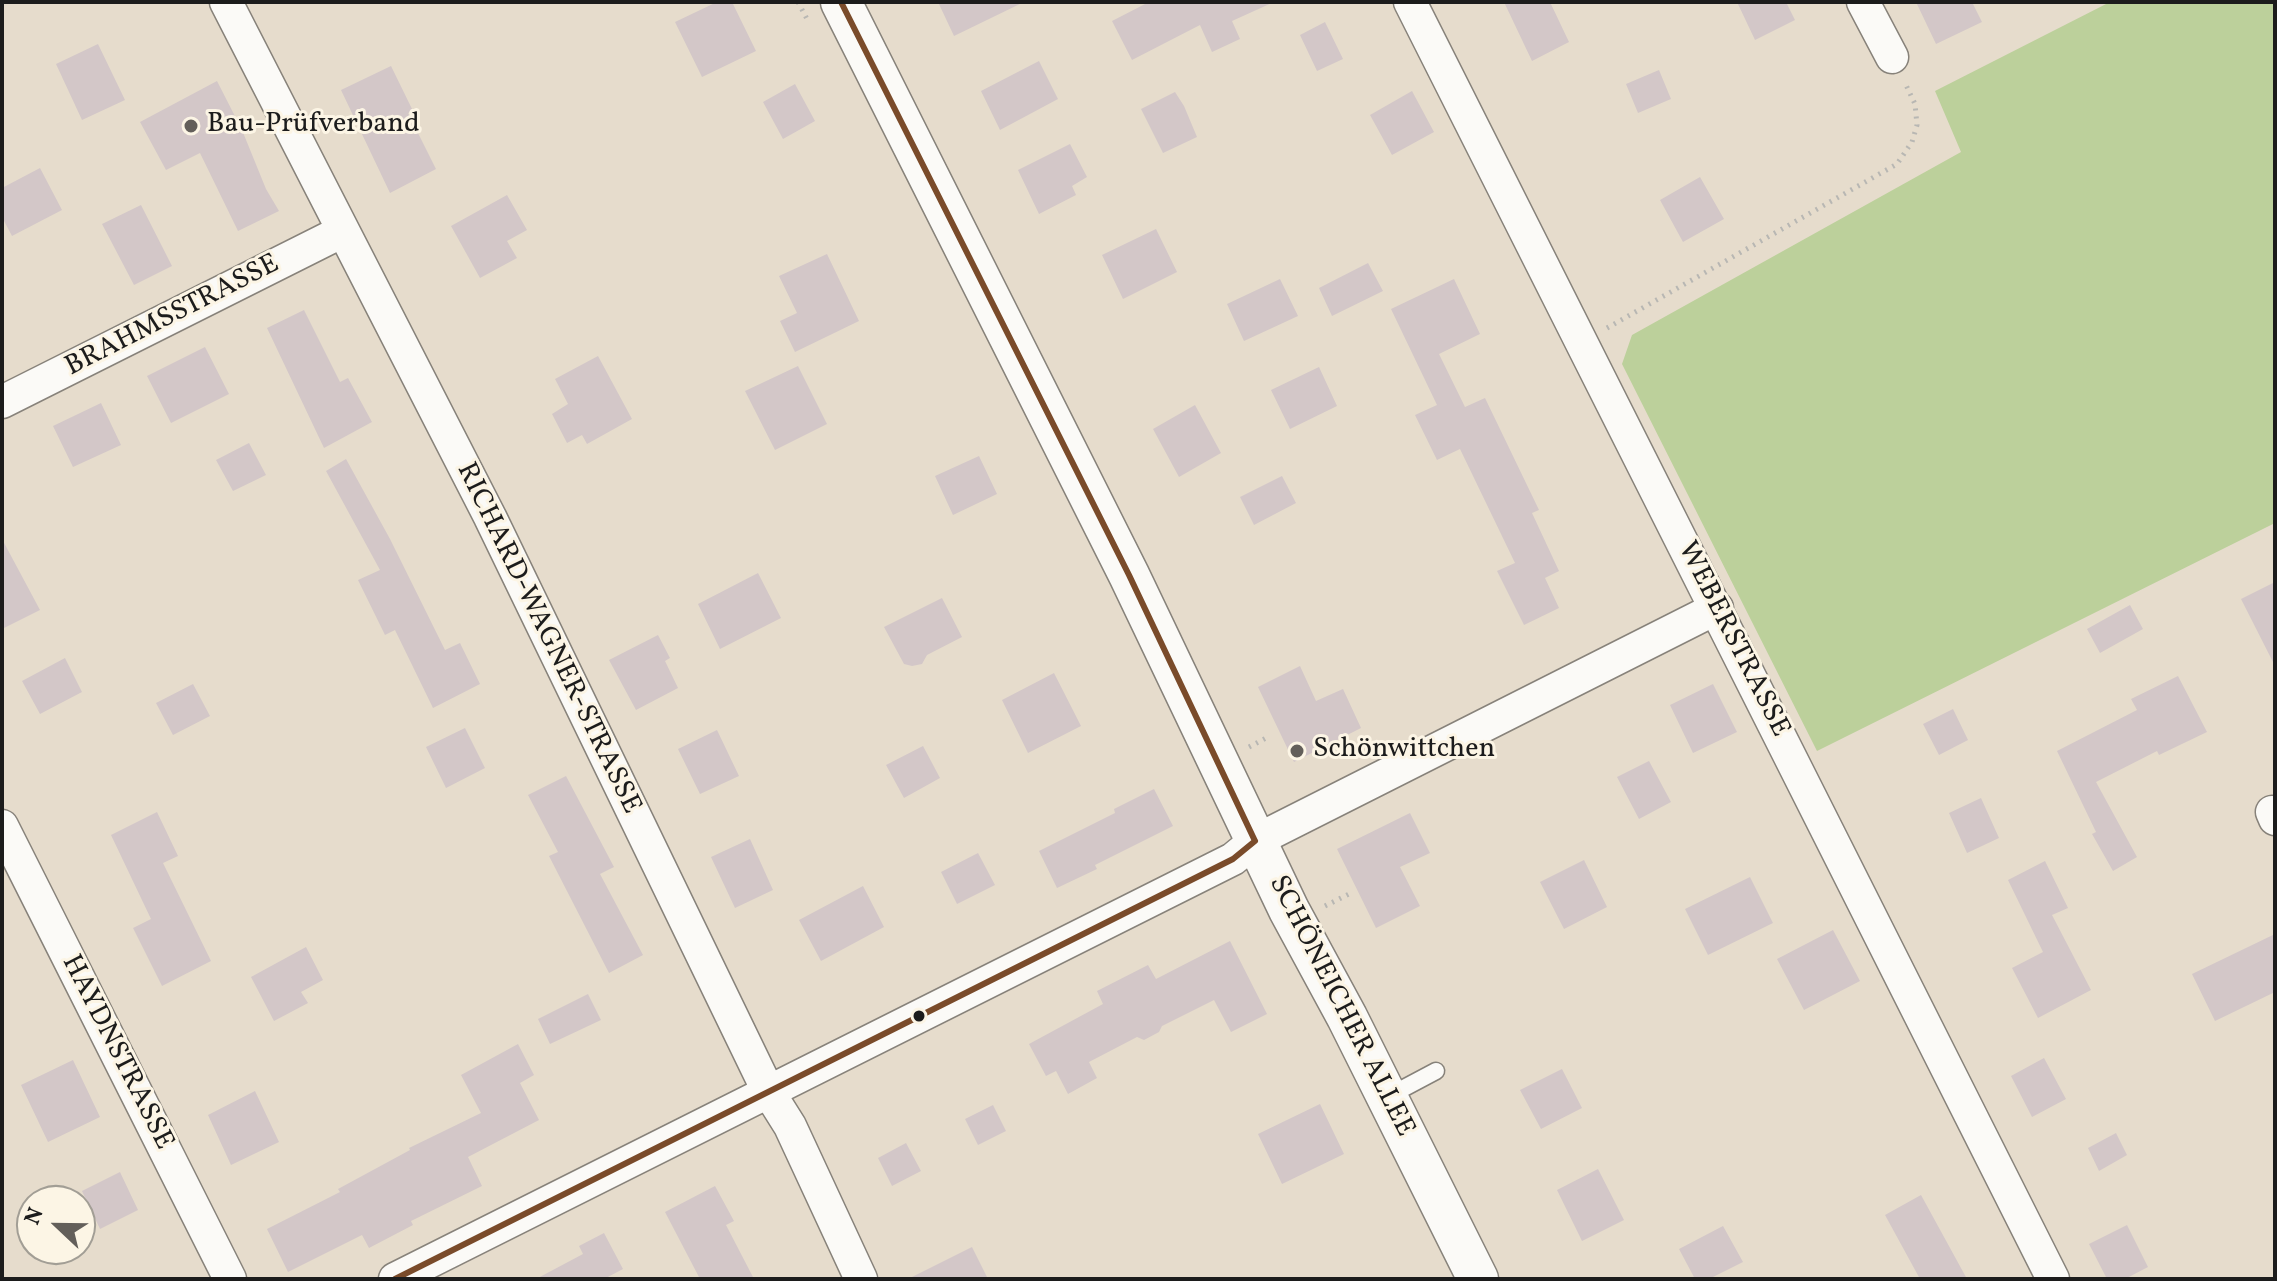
<!DOCTYPE html>
<html>
<head>
<meta charset="utf-8">
<style>
  body { margin:0 }
  #map { position:relative; width:2277px; height:1281px; overflow:hidden; background:#e6dccc; font-family:Vollkorn,serif }
  canvas { display:block }
  .frame { position:absolute; inset:0; border:4px solid #1c1c1c; pointer-events:none }
  .north { position:absolute; left:16px; top:1185px; width:80px; height:80px; box-sizing:border-box; background:#fcf5e5; border:2px solid #a29e95; border-radius:50%; rotate:292deg; font-size:22px; font-weight:700; line-height:32px; text-align:center; color:#1c1c1c }
  .north::after { content:''; display:block; margin:auto; width:28px; height:36px; background:#635f5a; clip-path:polygon(50% 0,100% 100%,50% 72%,0 100%) }
</style>
</head>
<body>
<div id="map">
<canvas width="2277" height="1281"></canvas>
<div class="frame"></div>
<div class="north">N</div>
</div>
<script>
const ctx = document.querySelector('canvas').getContext('2d');
ctx.lineJoin = 'round';
function fillPath(path, color) { ctx.fillStyle = color; ctx.fill(path, 'evenodd'); }
const shape = rows => new Path2D(rows.map(r => 'M' + r).join(''));
function strokePath(path, color, width, dash) { ctx.strokeStyle = color; ctx.lineWidth = width; ctx.lineCap = dash ? 'butt' : 'round'; ctx.setLineDash(dash || []); ctx.stroke(path); }
function label(font, color, halo, rows, align = 'center') {
  ctx.font = font + ' Vollkorn,serif'; ctx.lineWidth = 6; ctx.setLineDash([]); ctx.textBaseline = 'middle'; ctx.strokeStyle = halo; ctx.fillStyle = color; for (const [text, x, y, turn = 0] of rows) {
    ctx.save(); ctx.translate(x, y); ctx.rotate((+turn || 0) * Math.PI / 180); ctx.textAlign = isNaN(turn) ? turn : align; if (halo) ctx.strokeText(text, 0, 0); ctx.fillText(text, 0, 0); ctx.restore();
  }
}
fillPath(shape([
  [2110,2,2275,2,2275,523,1817,751,1622,364,1632,335,1961,152,1935,91]
]), '#bcd09b');
fillPath(shape([
  [717,2,732,2,756,51,702,77,675,22],
  [938,2,1024,2,954,36],
  [1149,2,1274,2,1232,21,1240,39,1212,52,1200,25,1132,60,1112,21],
  [1504,2,1550,2,1569,42,1532,61],
  [1737,2,1786,2,1795,20,1755,40],
  [1916,2,1972,2,1982,22,1936,44],
  [1325,22,1343,59,1317,71,1300,35],
  [98,44,125,100,82,120,56,64],
  [1039,61,1058,99,1000,130,981,91],
  [391,66,413,111,408,113,436,169,390,193,341,90],
  [1659,70,1671,99,1638,113,1626,84],
  [217,81,242,130,266,189,279,211,238,231,200,153,166,170,140,122],
  [795,84,815,121,783,139,763,102],
  [1412,91,1434,132,1392,155,1370,115],
  [1175,92,1184,106,1197,137,1163,153,1141,109],
  [1070,144,1087,177,1072,186,1076,195,1039,214,1018,170],
  [40,168,62,210,12,236,2,217,2,188],
  [1700,177,1724,219,1683,242,1660,200],
  [507,195,527,230,507,241,517,258,480,278,451,226],
  [141,205,172,266,134,285,102,224],
  [1156,229,1177,272,1123,299,1102,255],
  [827,254,859,321,795,352,780,321,797,313,779,276],
  [1368,263,1383,291,1332,316,1319,288],
  [1280,279,1298,316,1244,341,1227,304],
  [1454,279,1480,334,1439,354,1465,407,1485,398,1539,510,1532,513,1559,571,1545,578,1559,608,1524,625,1497,571,1515,563,1460,449,1437,460,1415,415,1437,405,1391,309],
  [304,310,340,382,348,378,372,422,324,448,267,328],
  [205,347,229,394,171,423,147,376],
  [598,356,632,419,587,444,582,435,567,443,552,414,568,404,555,379],
  [798,366,827,424,775,450,745,391],
  [1319,367,1337,406,1290,429,1271,390],
  [101,403,121,445,73,467,53,426],
  [1195,405,1221,453,1179,477,1153,429],
  [249,443,266,475,233,491,216,460],
  [979,456,997,494,953,515,935,476],
  [346,459,390,539,445,650,460,643,480,684,433,708,395,630,385,635,358,580,380,570,326,471],
  [1282,476,1296,503,1254,525,1240,497],
  [2,539,40,610,2,629],
  [758,573,781,618,720,649,698,604],
  [2275,582,2275,666,2241,599],
  [942,598,962,637,927,655,922,664,912,666,904,664,884,627],
  [2130,605,2143,629,2100,653,2087,629],
  [658,635,670,658,665,661,678,688,636,710,609,660],
  [65,658,82,692,40,714,22,681],
  [1300,666,1316,701,1343,689,1361,728,1294,762,1258,687],
  [1054,673,1081,726,1028,753,1002,700],
  [2178,676,2207,732,2159,755,2157,751,2096,782,2137,857,2113,871,2092,834,2096,832,2057,751,2137,710,2131,699],
  [193,684,210,716,173,735,156,703],
  [1713,684,1737,732,1693,753,1670,705],
  [1953,709,1968,740,1939,755,1923,724],
  [465,728,485,768,446,788,426,747],
  [717,730,739,776,700,794,678,749],
  [923,746,940,778,904,798,886,765],
  [1649,761,1671,802,1639,819,1617,777],
  [566,776,614,867,600,874,643,955,609,973,549,856,558,852,528,795],
  [1154,789,1173,826,1095,865,1097,869,1057,888,1039,851,1115,813,1114,809],
  [1981,798,1999,838,1967,853,1949,813],
  [157,812,178,856,163,863,211,961,162,986,133,928,151,919,111,835],
  [1410,813,1430,853,1400,867,1420,906,1376,928,1337,849],
  [750,839,773,890,735,908,711,857],
  [978,853,995,885,957,904,941,872],
  [1584,860,1607,907,1564,929,1540,882],
  [2045,861,2068,908,2052,915,2091,990,2038,1018,2012,968,2043,952,2008,880],
  [1750,877,1773,923,1708,955,1685,909],
  [863,886,884,927,821,961,799,920],
  [1833,930,1860,981,1804,1010,1777,959],
  [2275,934,2275,992,2215,1021,2192,974],
  [1230,941,1267,1014,1231,1032,1214,1000,1162,1026,1159,1032,1144,1040,1137,1037,1089,1062,1097,1078,1068,1094,1056,1071,1046,1076,1029,1044,1103,1004,1097,991,1148,965,1156,979],
  [306,947,323,980,301,992,308,1003,274,1021,251,977],
  [588,994,601,1020,550,1044,538,1019],
  [518,1044,534,1075,520,1083,539,1120,468,1157,482,1186,411,1221,413,1225,369,1248,362,1235,288,1272,267,1229,340,1192,338,1189,410,1150,409,1148,481,1113,461,1075],
  [2044,1058,2066,1099,2032,1117,2011,1076],
  [73,1060,100,1117,48,1142,21,1085],
  [1562,1069,1582,1108,1541,1129,1520,1090],
  [255,1091,279,1142,231,1165,208,1115],
  [1320,1104,1344,1154,1282,1184,1258,1134],
  [993,1105,1006,1131,978,1145,965,1119],
  [2116,1133,2127,1155,2099,1171,2088,1148],
  [906,1143,921,1171,892,1186,878,1158],
  [1598,1169,1624,1220,1582,1241,1557,1190],
  [120,1172,138,1210,100,1229,82,1191],
  [715,1186,734,1221,726,1225,754,1279,700,1279,665,1212],
  [1921,1195,1967,1279,1920,1279,1885,1215],
  [2127,1225,2148,1267,2125,1279,2107,1279,2089,1244],
  [1723,1226,1743,1262,1709,1279,1695,1279,1679,1249],
  [604,1233,623,1269,604,1279,536,1279,583,1254,579,1246],
  [972,1247,988,1279,908,1279]
]), '#d3c7c8');
const service = shape([
  [1387,1097,1436,1071]
]);
const minor = shape([
  [226,2,490,517,768,1091,790,1126,861,1279],
  [1410,2,2053,1279],
  [1863,2,1892,57],
  [2,402,343,231],
  [2272,812,2275,819],
  [2,826,230,1279],
  [395,1279,1233,859,1255,841,1717,608]
]);
const tertiary = shape([
  [841,2,1129,575,1289,910,1347,1017,1478,1279]
]);
strokePath(service, '#87827a', 19);
strokePath(minor, '#87827a', 35);
strokePath(tertiary, '#87827a', 43);
strokePath(shape([
  [798,2,807,19],
  [1607,328,1897,164,1912,142,1917,125,1915,104,1905,83],
  [1249,747,1270,736],
  [1325,906,1349,894]
]), '#b8b7b3', 5, [2, 6]);
strokePath(service, '#fbfaf7', 16);
strokePath(minor, '#fbfaf7', 32);
strokePath(tertiary, '#fbfaf7', 40);
strokePath(shape([
  [841,2,1129,575,1255,841],
  [395,1279,1233,859,1255,841]
]), '#7a4b2a', 6);
for (const [x, y, r, color] of [
  [191,126,8,"#635f5a"],
  [1297,751,8,"#635f5a"],
  [919,1016,7,"#1c1c1c"]
]) { const dot = new Path2D(); dot.arc(x, y, r, 0, 2 * Math.PI); ctx.fillStyle = color; ctx.fill(dot); strokePath(dot, '#fcf5e5', 3); }
label('28px', '#1c1c1c', '#fcf5e5', [
  ["Bau-Prüfverband",207,126],
  ["Schönwittchen",1313,751]
], 'left');
label('28px', '#1c1c1c', '#fcf5e5', [
  ["BRAHMSSTRASSE",173,317,-27],
  ["RICHARD-WAGNER-STRASSE",547,639,64],
  ["WEBERSTRASSE",1732,640,63],
  ["SCHÖNEICHER ALLEE",1340,1007,63],
  ["HAYDNSTRASSE",116,1053,63]
]);
</script>
</body>
</html>
